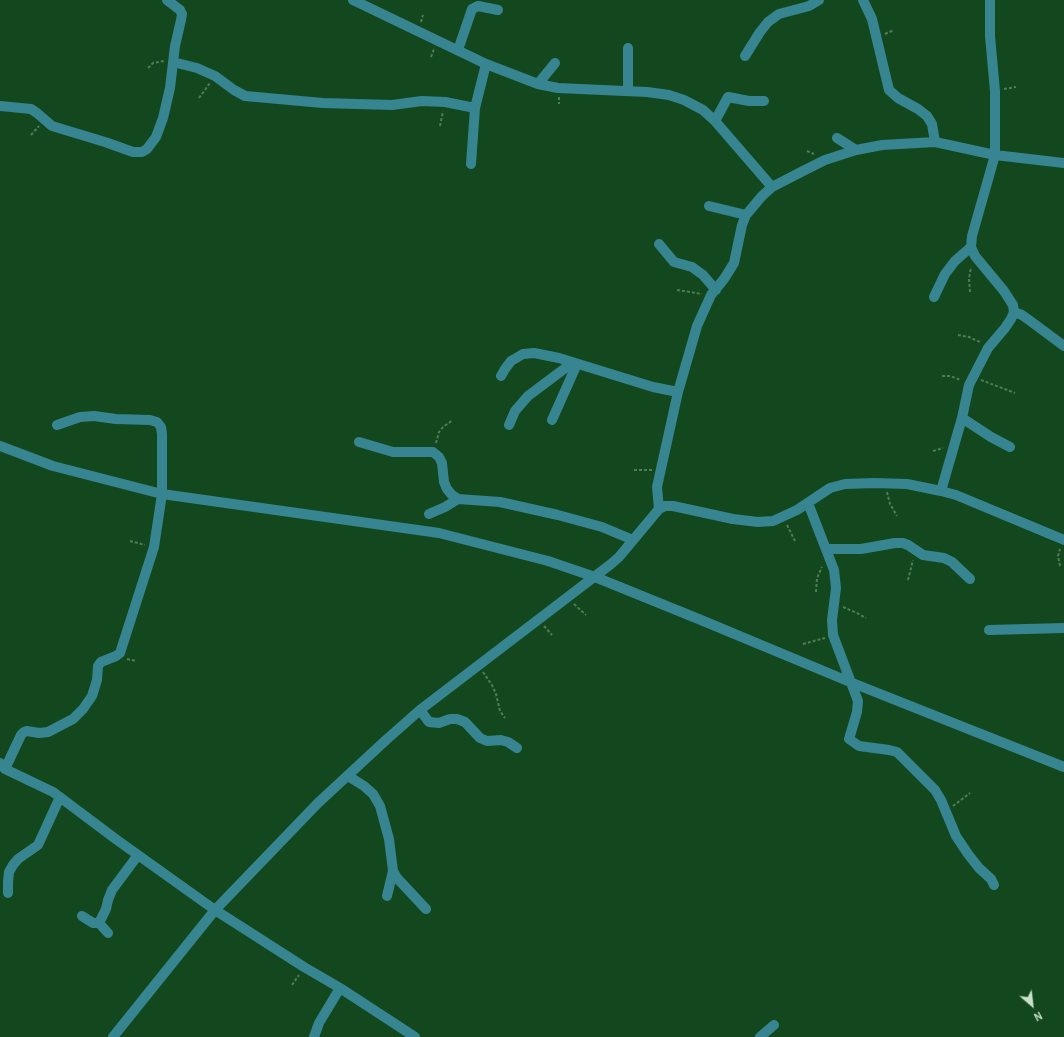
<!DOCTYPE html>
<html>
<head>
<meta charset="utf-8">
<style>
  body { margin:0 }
  #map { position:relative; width:1064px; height:1037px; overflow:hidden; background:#13481e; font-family:Karla,sans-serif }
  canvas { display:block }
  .north { position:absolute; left:1012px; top:985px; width:40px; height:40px; -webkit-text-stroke:3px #13481e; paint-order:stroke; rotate:152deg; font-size:11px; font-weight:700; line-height:16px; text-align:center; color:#c6e1c8 }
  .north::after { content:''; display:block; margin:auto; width:14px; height:18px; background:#c6e1c8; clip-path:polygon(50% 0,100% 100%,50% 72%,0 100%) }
</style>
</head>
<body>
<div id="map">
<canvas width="1064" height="1037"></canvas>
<div class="north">N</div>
</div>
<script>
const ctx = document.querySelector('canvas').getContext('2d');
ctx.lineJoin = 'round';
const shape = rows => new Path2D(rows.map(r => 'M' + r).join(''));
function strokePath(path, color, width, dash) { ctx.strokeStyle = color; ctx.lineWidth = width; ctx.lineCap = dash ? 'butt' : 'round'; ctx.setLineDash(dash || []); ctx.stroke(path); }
strokePath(shape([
  [421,22,423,15],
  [885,34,894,30],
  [431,57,434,49],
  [148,68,153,63,164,61],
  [1004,89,1016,87],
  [559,97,559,104],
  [199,98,210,83],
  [440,126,443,111],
  [31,135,39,126],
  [807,151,814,154],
  [677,290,702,294],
  [970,292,969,279,971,267],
  [958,335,969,337,980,342],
  [942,376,950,376,961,380],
  [981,380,1015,393],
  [436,443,439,432,443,427,453,420],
  [933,451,943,448],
  [634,470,652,470],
  [887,492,890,504,897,516],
  [787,525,795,541],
  [130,541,145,545],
  [1060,566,1058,556,1060,549],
  [908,580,913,560],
  [816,592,817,578,822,567],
  [574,604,586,615],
  [843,607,857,613,866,618],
  [544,626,552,635],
  [803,644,825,638],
  [127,659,136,661],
  [483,672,492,685,496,694,500,711,505,718],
  [953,806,970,793],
  [292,985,299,975]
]), '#507c58', 2, [3, 2]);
strokePath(shape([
  [353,0,486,64,538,84,558,88,647,92,669,95,684,100,703,110,715,121,772,187],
  [863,0,872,19,889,90,898,98,918,109,927,116,932,124,935,142],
  [458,50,472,9,478,6,498,10],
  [745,56,760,32,768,22,779,14,809,6,819,0],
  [173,62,197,68,215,76,234,90,245,96,323,103,392,105,422,101,445,102,475,108],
  [538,84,555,63],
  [628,90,628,48],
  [0,106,31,109,37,113,52,126,105,142,133,152,142,152,147,149,156,137,163,118,170,88,175,46,181,20,182,14,180,10,167,0],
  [715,121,728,97,749,101,764,101],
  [837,138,856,150],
  [471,164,475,108,486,64],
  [709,206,746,215],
  [659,244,674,262,692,267,703,275,716,290],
  [934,297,945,274,955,261,971,247],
  [1014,312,1022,315,1029,320,1064,346],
  [501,376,505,369,511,361,523,354,534,353,559,358,653,387,678,392],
  [962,418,991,437,1010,447],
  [552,420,577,364],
  [509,425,515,411,528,396,572,363],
  [359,442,393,452,433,452,439,457,442,463,444,482,447,489,452,495,458,499,500,502,558,515,602,527,633,540],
  [0,446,53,466,162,494,439,533,548,561,595,577,701,620,850,682,1064,767],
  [941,491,962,418,969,385,988,348,1005,328,1011,319,1014,312,1013,305,1004,291,975,256,971,247,972,236,995,155,995,91,990,36,990,0],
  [808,503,834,570,836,588,832,620,833,635,858,701,857,712,849,739,859,746,889,750,897,752,935,790,941,800,956,836,968,854,979,868,991,879,994,885],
  [659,509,657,487,678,392,697,326,711,295,724,279,734,263,742,225,746,215,762,196,772,187,803,171,825,160,856,150,882,145,935,142,995,155,1064,163],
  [429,514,445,507,458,499],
  [826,549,861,549,895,543,903,543,908,545,923,555,944,558,952,562,970,579],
  [989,630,1064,628],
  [420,710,429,722,439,723,450,719,457,719,465,722,480,738,487,741,501,740,508,742,517,748],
  [0,763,5,769,53,792,117,840,215,910,304,967,340,988,415,1037],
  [5,769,21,735,24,732,27,731,39,733,48,732,73,719,83,709,92,696,97,680,98,666,101,662,116,656,120,653,154,547,162,494,162,434,161,427,157,422,150,420,116,419,94,416,80,417,57,425],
  [348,776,364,786,373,794,380,806,389,839,393,871,397,878,426,909],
  [8,893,8,882,9,872,13,865,18,859,38,845,60,797],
  [387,896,393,871],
  [82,916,93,923,99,923,106,909,108,900,112,890,138,855],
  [99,923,108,933],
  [113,1037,215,910,318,803,386,740,420,710,611,564,619,557,659,509,665,506,673,506,733,519,758,522,773,521,797,510,830,488,845,484,874,483,907,484,941,491,956,495,1064,540],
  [314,1037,319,1023,340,988],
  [760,1037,774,1025]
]), '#378590', 10);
</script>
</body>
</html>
